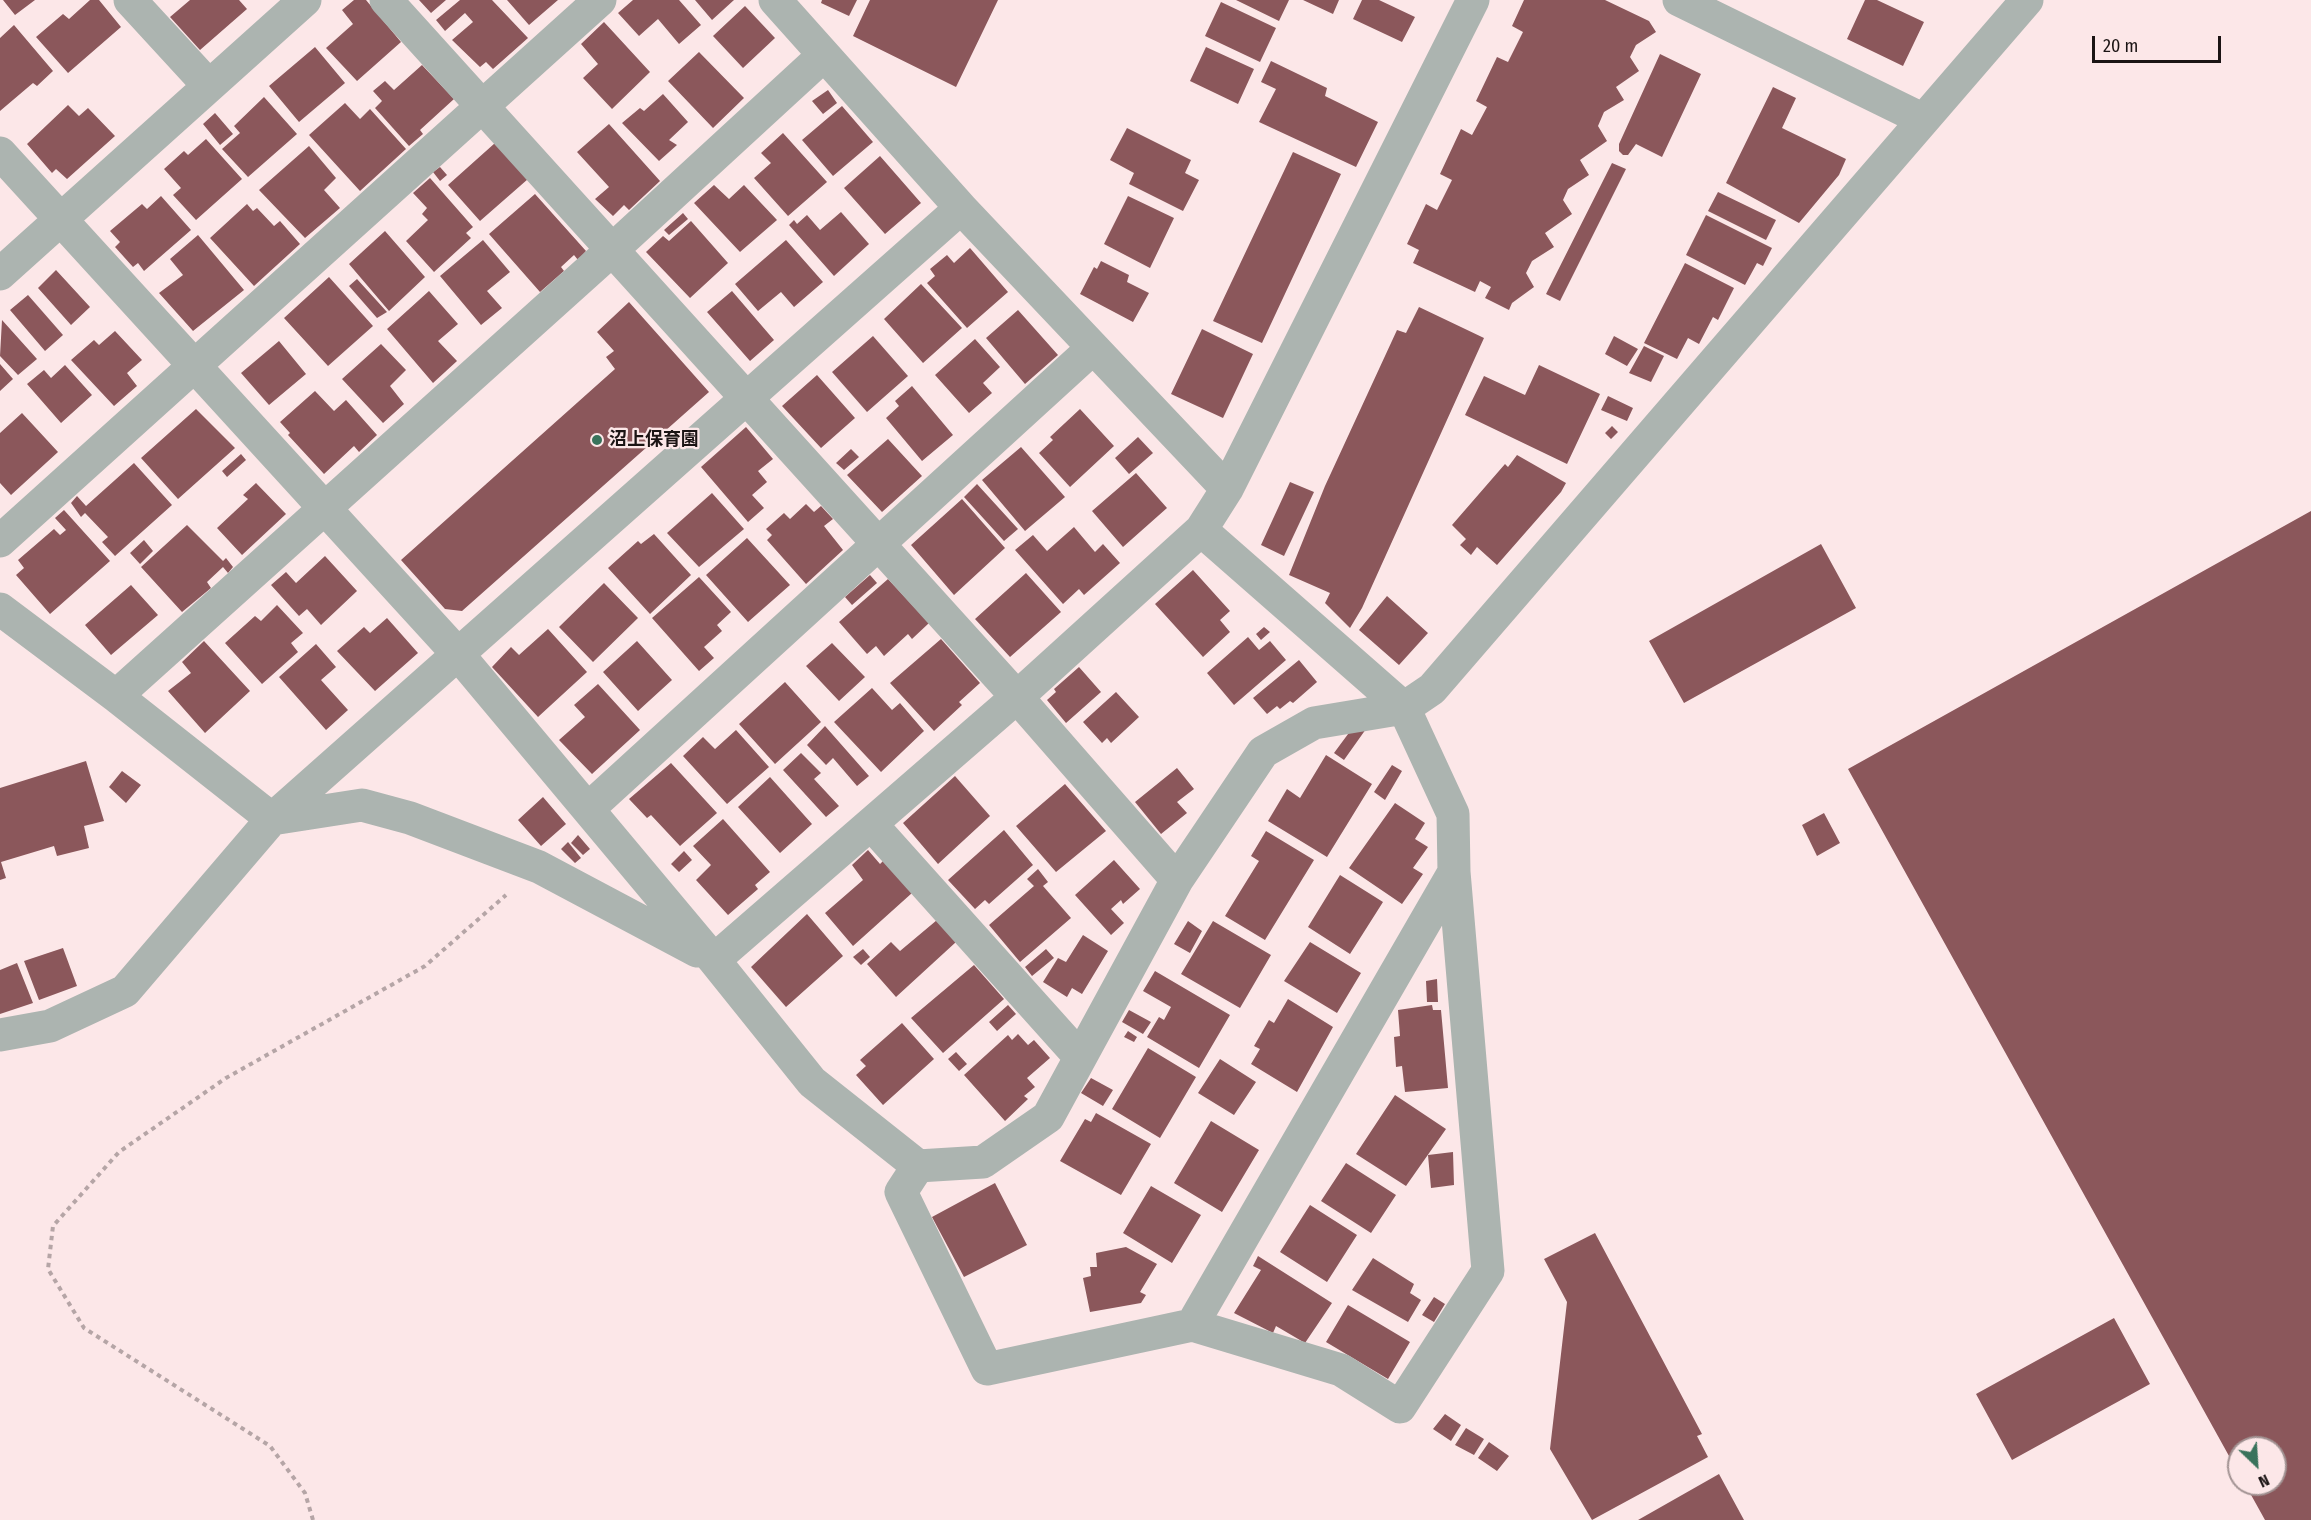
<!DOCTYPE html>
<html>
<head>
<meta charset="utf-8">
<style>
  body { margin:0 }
  #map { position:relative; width:2311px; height:1520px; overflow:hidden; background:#fce7e8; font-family:"Fira Sans Condensed",sans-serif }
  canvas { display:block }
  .north { position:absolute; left:2227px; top:1436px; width:60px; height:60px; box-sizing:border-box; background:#fce7e8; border:2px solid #a29393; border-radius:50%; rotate:155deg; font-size:16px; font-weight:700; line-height:24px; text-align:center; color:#1b1414 }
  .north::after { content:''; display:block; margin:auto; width:21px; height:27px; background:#39735c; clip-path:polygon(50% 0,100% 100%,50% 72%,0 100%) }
  .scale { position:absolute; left:2092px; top:36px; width:129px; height:27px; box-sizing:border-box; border:3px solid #1b1414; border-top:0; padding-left:8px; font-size:18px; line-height:21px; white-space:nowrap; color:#1b1414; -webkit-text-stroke:4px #fce7e8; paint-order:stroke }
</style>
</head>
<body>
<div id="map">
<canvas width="2311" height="1520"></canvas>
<div class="north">N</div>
<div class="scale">20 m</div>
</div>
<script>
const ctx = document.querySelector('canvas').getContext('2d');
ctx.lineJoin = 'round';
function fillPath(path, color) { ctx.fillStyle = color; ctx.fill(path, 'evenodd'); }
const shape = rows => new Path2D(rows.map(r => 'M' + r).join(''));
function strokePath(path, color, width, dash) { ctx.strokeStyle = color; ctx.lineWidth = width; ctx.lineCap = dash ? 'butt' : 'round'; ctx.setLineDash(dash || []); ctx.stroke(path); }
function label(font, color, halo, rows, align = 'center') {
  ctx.font = font + ' "Fira Sans Condensed","Noto Sans JP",sans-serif'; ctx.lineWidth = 4.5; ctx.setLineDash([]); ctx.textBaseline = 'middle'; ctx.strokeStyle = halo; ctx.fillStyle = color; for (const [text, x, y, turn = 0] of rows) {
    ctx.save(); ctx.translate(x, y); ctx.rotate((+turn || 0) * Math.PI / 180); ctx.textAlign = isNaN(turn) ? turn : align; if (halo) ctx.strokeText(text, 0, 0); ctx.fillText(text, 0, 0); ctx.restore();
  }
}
fillPath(shape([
  [3,0,35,0,15,15],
  [90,0,99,0,121,27,68,73,36,37,63,14,69,19],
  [190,0,239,0,247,9,200,50,170,17],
  [354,0,366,0,401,42,357,81,326,48,353,24,342,10],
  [419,0,446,0,431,13],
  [460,0,492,0,528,38,493,69,486,62,480,67,452,40,473,22,465,13,445,31,436,20],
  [507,0,558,0,529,25],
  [633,0,679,0,701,25,679,44,658,19,639,36,618,13],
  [695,0,734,0,712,20],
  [822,0,857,0,849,16,821,3],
  [870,0,998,0,956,87,853,36],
  [1236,0,1289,0,1279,21],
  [1303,0,1339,0,1333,14],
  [1362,0,1379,0,1415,17,1402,42,1353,19],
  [1524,0,1605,0,1649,21,1656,32,1636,45,1630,57,1639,71,1616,87,1624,100,1604,112,1598,126,1607,141,1580,160,1589,175,1568,189,1563,200,1572,214,1545,233,1554,247,1532,261,1526,273,1534,287,1512,303,1509,310,1485,298,1491,287,1480,281,1475,292,1413,263,1419,250,1407,244,1426,204,1437,210,1452,180,1440,174,1461,129,1472,135,1487,107,1476,101,1497,57,1508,62,1523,32,1512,26],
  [1865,0,1877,0,1924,22,1903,66,1847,39],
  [1221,2,1276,28,1260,62,1205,36],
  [745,6,775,38,743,68,713,36],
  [604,22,650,72,612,109,583,78,598,64,581,44],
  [14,25,53,71,37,86,33,83,0,111,0,38],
  [315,47,345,83,299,122,269,86],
  [1206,47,1254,69,1238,104,1190,81],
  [699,52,744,98,713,128,668,81],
  [1660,54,1701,74,1662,157,1636,144,1628,155,1623,155,1619,151,1619,144],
  [1271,61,1327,88,1325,96,1378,122,1356,167,1259,122,1276,89,1261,82],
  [422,65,454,99,420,130,423,134,409,146,375,108,382,101,373,91,385,81,394,90],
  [1773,87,1796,98,1782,128,1846,159,1839,175,1799,223,1726,183],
  [828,90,837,103,823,114,812,101],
  [663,94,688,122,669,140,677,145,659,161,622,123,640,108,644,111],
  [264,97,297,134,248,177,222,149,240,133,234,126],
  [345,103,360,119,370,109,406,149,360,191,309,135],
  [68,105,79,116,88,108,115,136,67,179,56,169,52,173,27,144],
  [842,106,873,142,833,176,802,140],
  [215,113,233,134,220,145,203,124],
  [609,124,660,181,629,210,624,205,613,216,595,199,609,187,577,152],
  [1127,128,1191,160,1185,173,1199,180,1183,211,1129,184,1134,173,1110,160],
  [783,133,827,182,788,216,754,178,771,163,761,153],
  [206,139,242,179,196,220,173,195,181,188,164,169,184,151,188,155],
  [495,143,528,179,480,221,448,185],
  [309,146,336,178,324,190,340,208,305,238,259,190],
  [1293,152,1341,174,1262,343,1213,321],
  [880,156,921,203,885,234,844,188],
  [1612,163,1626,169,1560,301,1546,294],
  [440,167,447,175,440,181,433,172],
  [430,178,473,227,466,233,471,238,434,272,406,241,428,220,422,214,427,208,413,193],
  [714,185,729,199,744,185,777,220,740,252,694,203],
  [1718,192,1776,220,1766,240,1708,211],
  [535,194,586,251,578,260,574,255,561,267,564,271,540,292,489,234],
  [161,196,191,230,144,271,138,263,133,267,115,247,120,242,110,231,142,204,147,209],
  [1128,196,1174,218,1150,268,1104,244],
  [247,204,253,211,257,208,274,226,280,221,300,244,254,286,210,238],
  [841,212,869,244,834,276,789,225,794,220,797,224,807,215,820,230],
  [683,213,688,219,669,235,664,230],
  [1706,215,1772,248,1763,266,1757,263,1745,285,1686,255],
  [691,221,728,263,690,298,646,252,663,236,669,241],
  [385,231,425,277,389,311,349,264],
  [198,235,244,290,193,331,159,293,183,275,170,259],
  [483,240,510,272,487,291,502,308,481,325,440,276],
  [786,240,823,282,794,307,781,292,758,311,735,284],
  [970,248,1008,292,967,328,927,283,935,276,930,269,947,255,954,263],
  [1101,261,1129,275,1127,282,1149,293,1133,322,1080,294,1094,267,1097,269],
  [1685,263,1734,288,1718,320,1713,317,1699,344,1688,338,1677,359,1644,343],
  [56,270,90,307,71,325,38,288],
  [329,277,373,326,328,366,284,318],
  [357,279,387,312,377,318,349,286],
  [921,284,962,328,923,363,884,319],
  [429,291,458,324,438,341,457,361,433,383,387,329],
  [732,291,774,340,750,361,707,312],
  [28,295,63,335,45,351,10,310],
  [629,302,709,392,462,611,445,609,401,560,615,369,606,357,614,351,597,332],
  [1419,307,1484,338,1362,608,1350,628,1325,603,1330,593,1289,575,1325,486,1397,330,1406,333],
  [1018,310,1058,355,1025,384,986,338],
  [2,320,37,359,18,375,0,356],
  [1202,329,1253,354,1223,418,1171,394],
  [115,331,142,360,127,373,137,386,114,406,71,360,94,340,99,345],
  [873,336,908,376,867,412,832,372],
  [1614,336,1638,349,1627,366,1605,354],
  [975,339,1000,367,983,383,992,393,969,413,935,375],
  [279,341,306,374,269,405,241,373],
  [381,344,406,370,390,386,404,404,383,423,342,379],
  [1644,346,1664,356,1651,382,1629,373],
  [0,364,13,379,0,391],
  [65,365,92,395,61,423,27,384,44,370,51,378],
  [1539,365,1600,394,1567,464,1465,415,1484,376,1525,395],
  [817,375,855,418,821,448,782,406],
  [912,386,953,435,922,461,886,418,899,406,895,401],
  [315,391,334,411,346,400,377,435,359,452,354,446,324,474,288,435,290,433,280,422],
  [1608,396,1633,408,1627,421,1601,410],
  [196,409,235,448,178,499,141,458],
  [1080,409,1114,446,1070,487,1039,453,1053,440,1050,437],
  [22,413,58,452,11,495,0,483,0,433],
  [1612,426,1618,432,1611,439,1605,433],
  [746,427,773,459,758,471,767,482,752,495,764,508,748,522,701,467],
  [1138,437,1153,453,1129,474,1115,458],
  [888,439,922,476,882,512,847,475],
  [1021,447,1065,497,1025,531,982,480],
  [851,449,859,457,844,470,836,463],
  [241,454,246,460,227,477,222,471],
  [1517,455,1566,483,1561,492,1497,565,1477,547,1471,555,1460,545,1466,539,1452,525,1505,464,1508,467],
  [134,463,172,505,115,556,102,542,108,537,85,513,81,517,71,503,77,496,86,506],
  [1136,473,1167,508,1123,547,1092,511],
  [1290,482,1314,492,1284,556,1261,545],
  [256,483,286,514,242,555,217,528,248,499,243,495],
  [977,484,1018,529,1004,541,964,497],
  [712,493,744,529,699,567,667,533],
  [962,499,1005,548,954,595,911,545],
  [806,504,814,512,821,506,833,519,824,526,843,550,806,584,767,540,772,535,766,529,784,513,790,519],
  [64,510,110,561,50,614,16,575,24,568,18,560,54,529,60,535,66,530,55,518],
  [2311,511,2311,1520,2265,1520,2245,1484,2275,1484,2275,1448,2239,1448,2239,1474,1848,769],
  [187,525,223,561,226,558,233,567,228,573,223,567,207,582,211,588,182,612,141,567],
  [1074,527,1095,552,1103,544,1120,563,1084,595,1079,589,1063,604,1015,550,1033,535,1047,551],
  [654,534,691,575,650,614,608,568,638,541,641,544],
  [747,538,790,585,748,622,706,575],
  [144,540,153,551,140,564,130,553],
  [1821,544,1856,608,1684,703,1649,641],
  [325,556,357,591,321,625,307,609,299,616,271,585,286,572,296,583],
  [1193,570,1230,611,1220,620,1230,632,1203,657,1155,604],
  [1026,573,1061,612,1010,657,975,619],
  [870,575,877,583,852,605,845,597],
  [699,577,731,612,717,625,722,631,704,647,714,658,699,671,652,618],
  [888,579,929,623,912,639,908,634,884,656,876,646,867,654,839,622],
  [604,583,638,618,593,662,559,627],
  [131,585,158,615,111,655,85,625],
  [1387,596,1428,633,1399,665,1359,630],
  [277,605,303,633,291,643,298,652,262,684,225,643,255,616,261,621],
  [387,618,418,653,375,691,337,651,364,627,370,633],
  [1264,627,1270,632,1261,640,1256,634],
  [548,629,587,672,538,717,492,667,511,647,519,655],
  [1248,637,1259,650,1270,641,1286,660,1234,705,1207,673],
  [941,639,980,683,959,702,962,705,934,731,890,683],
  [204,641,250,691,205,733,168,691,191,673,182,662],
  [637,641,672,680,638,711,603,672],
  [832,643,865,677,839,701,806,666],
  [316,644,336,667,321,680,348,710,326,730,279,677],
  [1299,660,1317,682,1293,703,1290,701,1280,709,1277,706,1267,714,1253,698],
  [1079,667,1101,692,1066,723,1047,700,1056,692,1054,689],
  [785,682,821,722,775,764,739,724],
  [598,684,640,730,592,774,559,740,585,717,574,705],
  [872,688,892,710,900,703,924,731,881,772,834,722],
  [1116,692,1139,717,1111,743,1107,738,1102,743,1083,722],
  [825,726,869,776,857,786,833,758,826,765,807,745],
  [1366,729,1344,760,1334,753,1351,730],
  [736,730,769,767,727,804,683,756,703,737,715,749],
  [801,753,821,773,814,779,839,806,826,817,783,770],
  [1326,755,1372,784,1327,857,1268,821,1287,789,1300,798],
  [86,761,104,821,84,826,89,848,57,856,54,846,1,862,6,878,0,880,0,788],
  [671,763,717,813,680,846,651,815,647,818,629,799],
  [1392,765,1402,771,1385,800,1374,792],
  [1177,768,1194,789,1177,802,1187,813,1161,834,1135,802],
  [122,771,141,785,126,803,109,787],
  [955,776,990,816,938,864,903,823],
  [770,777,812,824,780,853,738,807],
  [1065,784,1106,831,1056,872,1016,826],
  [543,797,566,824,541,846,518,820],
  [1395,803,1425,823,1415,839,1428,847,1413,868,1423,874,1402,904,1349,868],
  [1824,813,1840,843,1817,856,1802,825],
  [723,819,770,872,755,885,758,889,728,915,696,880,711,865,693,846],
  [1004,830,1033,865,989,904,985,900,975,909,948,880],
  [1266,831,1314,860,1265,940,1225,916,1259,861,1251,856],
  [578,835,590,849,583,855,571,843],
  [568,842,581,858,575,863,561,849],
  [868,850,880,864,883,861,912,893,853,946,825,913,863,880,852,865],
  [684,851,692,860,679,872,671,864],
  [1114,860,1140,889,1123,904,1121,900,1111,909,1124,923,1111,935,1075,895],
  [1038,869,1048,882,1043,886,1071,918,1020,962,989,925,1034,886,1027,879],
  [1340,875,1383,902,1350,954,1308,927],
  [807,914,843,956,786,1007,751,967],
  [937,920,956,942,896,997,867,964,891,942,900,951],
  [1188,921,1202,931,1190,953,1174,944],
  [1213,921,1271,955,1240,1008,1181,974],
  [1083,935,1108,951,1082,994,1072,988,1067,997,1043,982,1058,958,1066,962],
  [1310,942,1361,973,1337,1013,1284,981],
  [63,948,77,986,39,1000,24,961],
  [863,949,870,957,861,965,853,957],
  [1046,949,1054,958,1032,976,1025,967],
  [17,963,33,1003,0,1014,0,970],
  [974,965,1004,999,943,1053,911,1018],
  [1155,971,1230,1015,1199,1068,1147,1037,1159,1017,1164,1020,1171,1007,1143,991],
  [1437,979,1438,1002,1427,1002,1426,981],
  [1288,999,1333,1027,1297,1092,1251,1064,1260,1049,1254,1046,1269,1020,1274,1023],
  [1008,1005,1016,1014,997,1031,989,1022],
  [1432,1005,1433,1010,1441,1010,1448,1088,1405,1092,1402,1066,1396,1067,1394,1037,1400,1036,1398,1010],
  [1129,1010,1151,1022,1143,1034,1122,1022],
  [902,1023,934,1059,883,1105,856,1075,866,1066,860,1060],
  [1128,1031,1137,1037,1134,1042,1124,1037],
  [1018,1034,1028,1045,1034,1040,1050,1058,1027,1078,1035,1087,1024,1096,1028,1099,1005,1121,964,1075,1008,1035,1012,1040],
  [1148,1048,1196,1077,1160,1138,1112,1109],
  [956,1052,967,1064,959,1071,948,1059],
  [1220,1059,1256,1082,1234,1115,1198,1093],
  [1091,1078,1113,1090,1103,1106,1081,1093],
  [1395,1095,1446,1129,1406,1186,1356,1154],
  [1096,1113,1151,1144,1121,1195,1060,1161,1085,1119,1091,1122],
  [1211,1121,1259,1150,1222,1212,1174,1183],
  [1453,1152,1454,1185,1431,1188,1428,1155],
  [1346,1163,1396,1195,1371,1233,1321,1201],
  [995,1183,1027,1245,964,1277,932,1217],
  [1151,1186,1201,1215,1172,1263,1123,1233],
  [1310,1205,1357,1235,1327,1282,1280,1252],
  [1595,1233,1702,1434,1697,1436,1708,1457,1592,1520,1550,1449,1567,1302,1544,1259],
  [1126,1247,1157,1264,1140,1292,1146,1295,1141,1303,1090,1312,1083,1278,1091,1276,1090,1267,1097,1267,1096,1253],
  [1258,1256,1332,1303,1305,1343,1276,1326,1273,1333,1234,1313,1261,1270,1253,1266],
  [1373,1258,1414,1284,1410,1293,1421,1300,1408,1322,1352,1290],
  [1434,1297,1445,1304,1434,1322,1422,1315],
  [1348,1305,1410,1342,1388,1379,1326,1342],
  [2114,1318,2150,1384,2012,1460,1976,1394],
  [1445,1414,1461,1425,1451,1441,1433,1429],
  [1466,1428,1484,1439,1474,1455,1455,1445],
  [1489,1442,1509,1456,1497,1471,1478,1458],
  [1719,1474,1744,1520,1638,1520]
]), '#8b575b');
strokePath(shape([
  [313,1520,305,1493,270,1446,84,1328,48,1269,53,1226,119,1152,226,1078,425,966,506,895]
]), '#b5a5a6', 4, [4.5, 4.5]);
strokePath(shape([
  [130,0,209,86],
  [386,0,1017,697,1177,880],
  [775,0,961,208,1227,489],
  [1679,0,1922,119],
  [0,153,457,653,714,960,812,1082,918,1166,983,1162,1048,1117,1177,880,1263,752,1314,723,1404,708,1432,689,2027,0],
  [0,274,305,0],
  [0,541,600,0],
  [0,609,116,696,272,819,362,805,410,818,539,867,697,951],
  [116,696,612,250,824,55],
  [588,809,1093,348],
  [871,824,1079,1056],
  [714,960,1017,697,1201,530,1227,489,1473,0],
  [0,1035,50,1026,125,991,272,819,961,208],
  [918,1166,901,1192,987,1369,1192,1325,1341,1370,1400,1407,1488,1271,1454,872,1453,814,1404,708,1201,530],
  [1192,1325,1454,872]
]), '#acb4b0', 33);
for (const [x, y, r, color] of [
  [597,440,6,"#39735c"]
]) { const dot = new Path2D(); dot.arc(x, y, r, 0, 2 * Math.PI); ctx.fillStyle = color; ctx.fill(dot); strokePath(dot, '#fce7e8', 2); }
label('bold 18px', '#1b1414', '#fce7e8', [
  ["沼上保育園",609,440]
], 'left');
</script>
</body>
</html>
